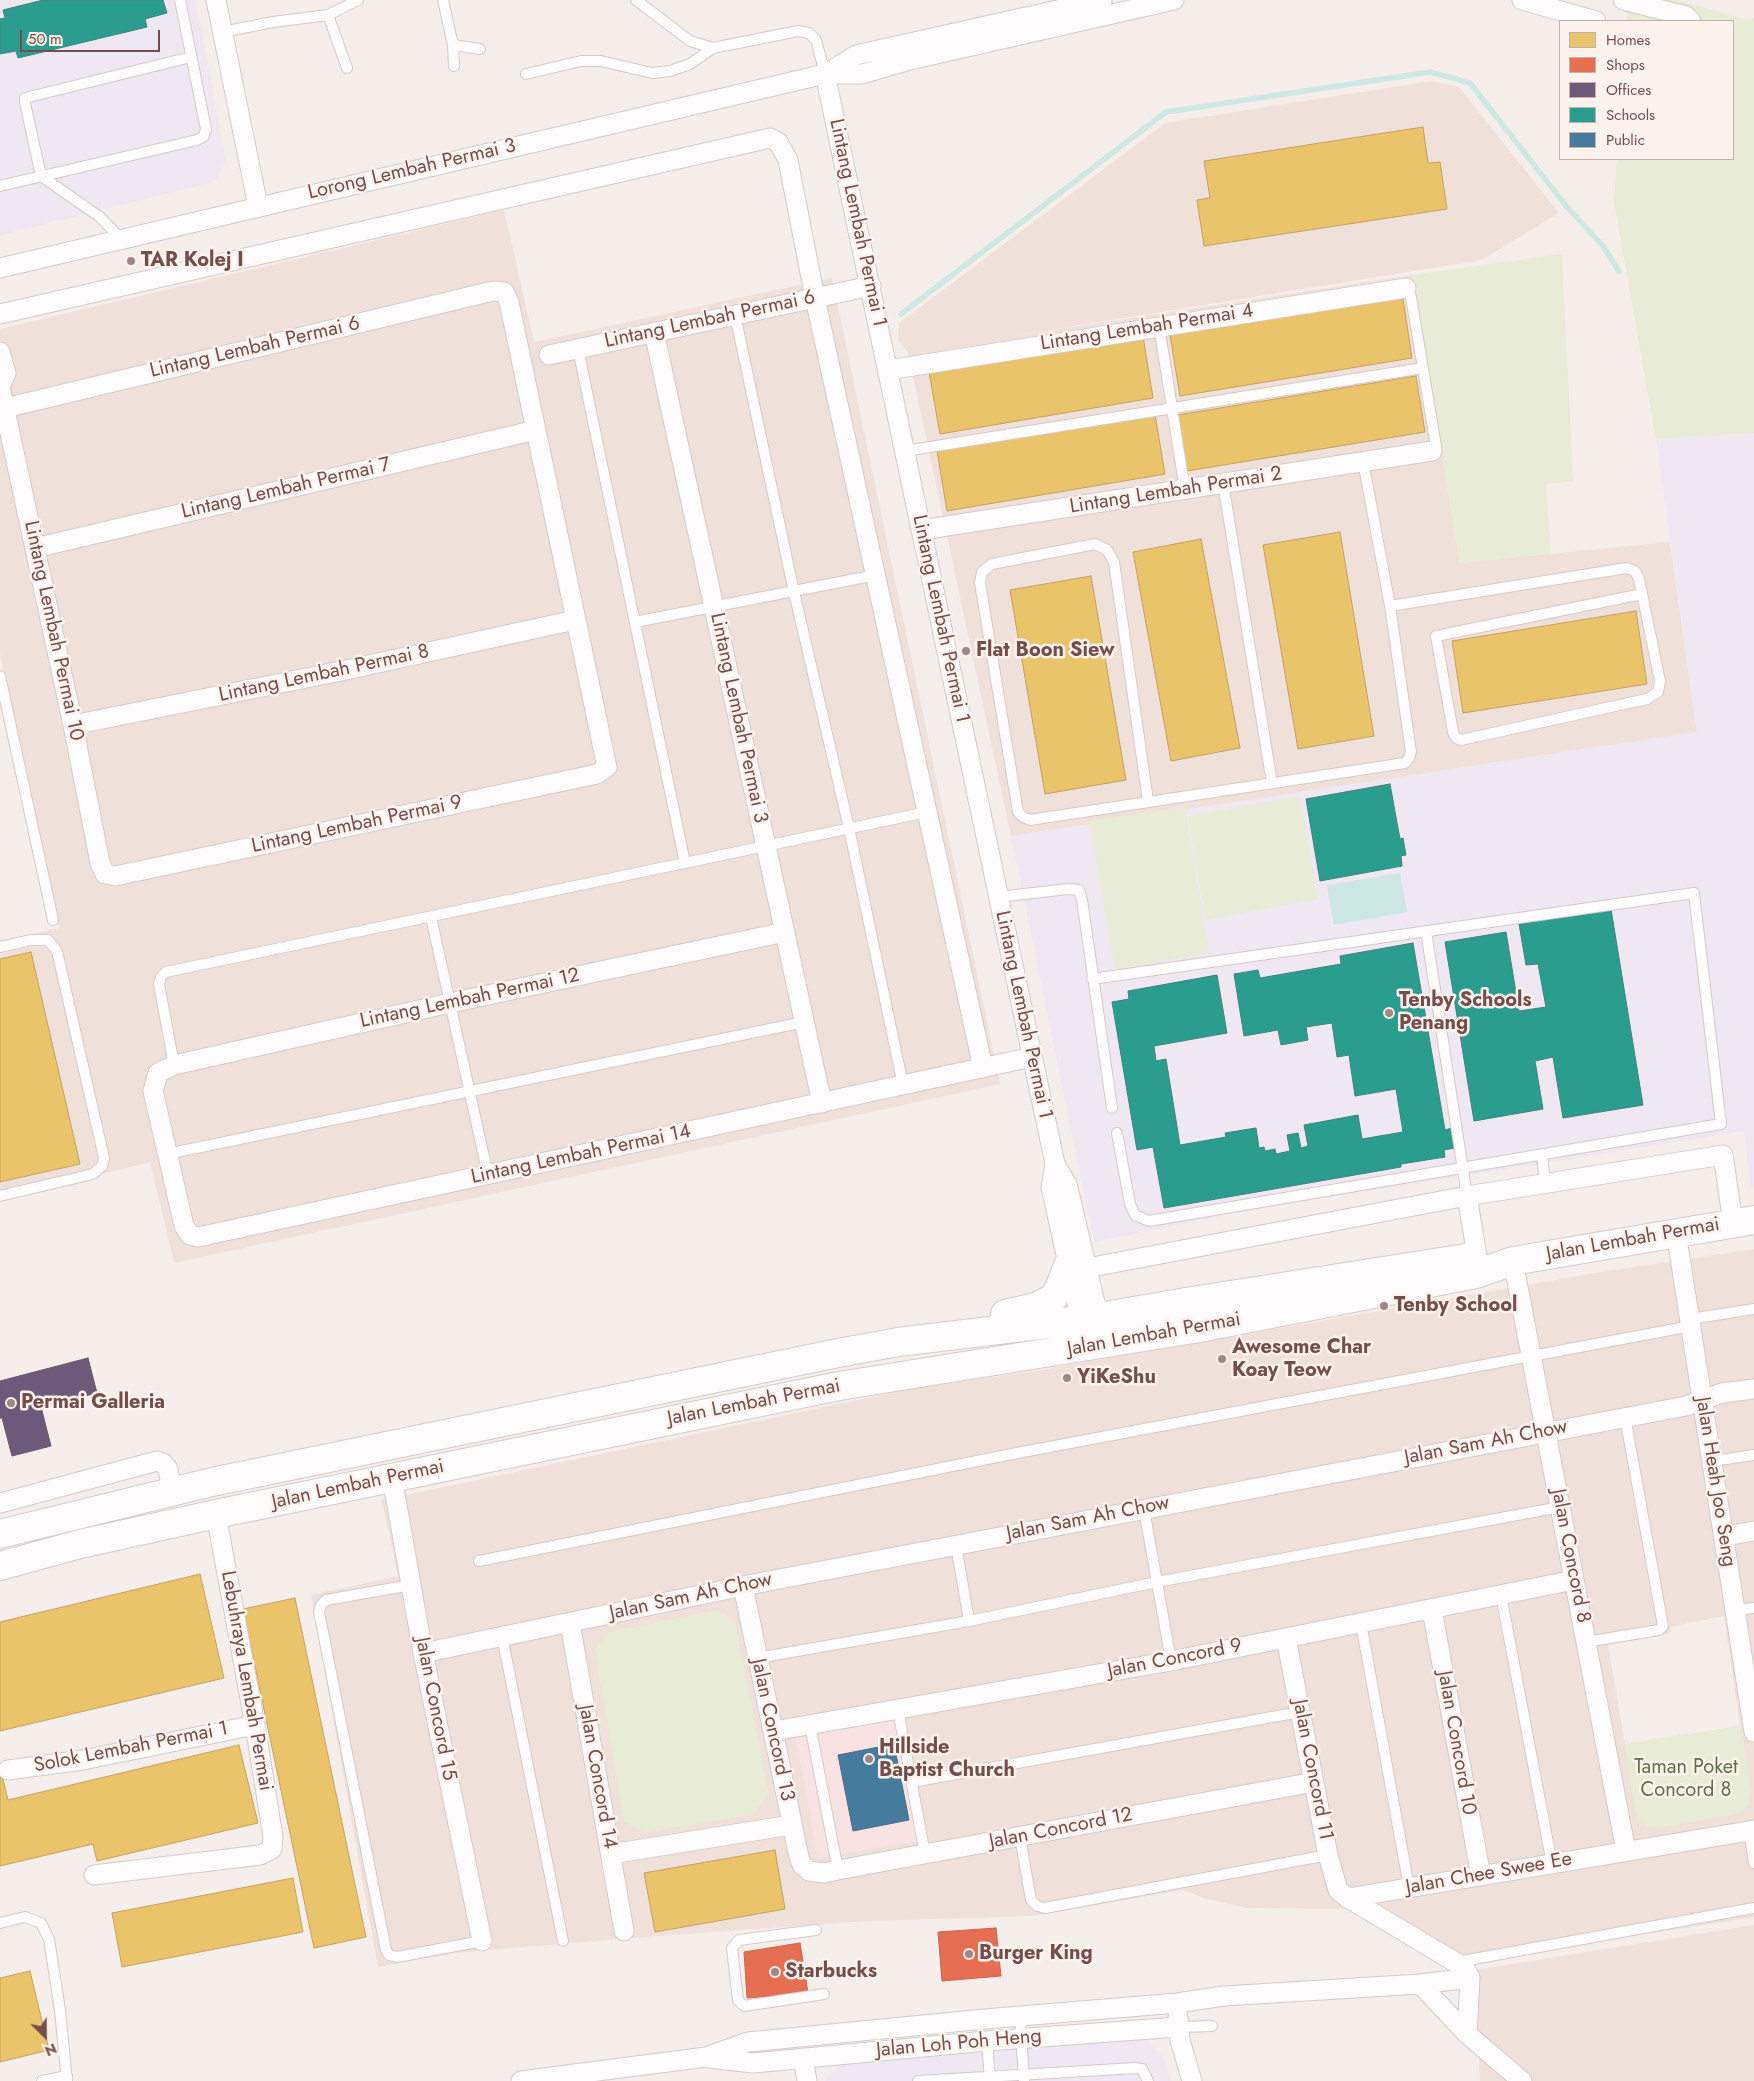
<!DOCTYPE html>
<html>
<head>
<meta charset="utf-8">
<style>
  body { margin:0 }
  #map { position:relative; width:1754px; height:2081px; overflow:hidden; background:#f6eeeb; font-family:Jost,sans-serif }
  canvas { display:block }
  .legend { position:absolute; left:1559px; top:20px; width:175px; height:140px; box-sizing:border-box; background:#fef2ec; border:1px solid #c6b0ac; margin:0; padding:6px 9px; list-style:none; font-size:15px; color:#734e4c }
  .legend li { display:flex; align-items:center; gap:10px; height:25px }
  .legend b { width:25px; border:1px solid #c6b0ac }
  .north { position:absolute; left:20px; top:2011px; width:50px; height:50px; -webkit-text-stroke:4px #fef2ec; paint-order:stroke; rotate:157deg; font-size:14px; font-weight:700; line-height:20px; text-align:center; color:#734e4c }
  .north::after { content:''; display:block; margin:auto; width:18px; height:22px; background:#734e4c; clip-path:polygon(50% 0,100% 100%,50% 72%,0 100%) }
  .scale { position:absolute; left:20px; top:30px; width:140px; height:22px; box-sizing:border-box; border:2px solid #734e4c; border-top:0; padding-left:6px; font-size:15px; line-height:18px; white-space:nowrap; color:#734e4c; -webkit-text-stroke:4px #fef2ec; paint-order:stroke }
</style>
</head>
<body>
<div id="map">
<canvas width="1754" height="2081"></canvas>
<ul class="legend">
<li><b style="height:14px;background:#e9c46a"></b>Homes</li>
<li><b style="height:14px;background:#e76f51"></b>Shops</li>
<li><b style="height:14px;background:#6d597a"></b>Offices</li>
<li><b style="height:14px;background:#2a9d8f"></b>Schools</li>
<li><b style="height:14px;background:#457b9d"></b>Public</li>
</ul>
<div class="north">N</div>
<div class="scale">50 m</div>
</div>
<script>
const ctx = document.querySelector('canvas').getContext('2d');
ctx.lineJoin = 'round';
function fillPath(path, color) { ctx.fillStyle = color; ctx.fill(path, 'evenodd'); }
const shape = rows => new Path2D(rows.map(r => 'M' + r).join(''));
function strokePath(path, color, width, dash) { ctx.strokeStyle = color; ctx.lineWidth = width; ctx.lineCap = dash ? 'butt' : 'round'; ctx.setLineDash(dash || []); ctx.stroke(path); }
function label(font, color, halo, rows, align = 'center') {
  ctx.font = font + ' Jost,sans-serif'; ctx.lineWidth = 5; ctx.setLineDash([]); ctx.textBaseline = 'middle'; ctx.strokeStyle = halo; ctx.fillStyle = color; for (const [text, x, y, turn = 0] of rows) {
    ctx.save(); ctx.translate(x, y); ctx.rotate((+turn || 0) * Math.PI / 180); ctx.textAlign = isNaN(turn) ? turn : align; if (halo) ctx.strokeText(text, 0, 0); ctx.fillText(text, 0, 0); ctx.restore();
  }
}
fillPath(shape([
  [1431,81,1459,87,1559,213,1482,260,1006,337,1412,275,1460,563,1670,542,1697,732,1011,836,908,353,898,340,899,323,1165,123],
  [504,210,534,342,832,278,1000,1084,174,1263,150,1162,0,1200,0,941,59,928,0,653,0,329],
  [1754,1249,1754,1917,1450,1965,1347,1909,1248,1908,1206,1899,1183,1890,1033,1916,868,1921,644,1937,455,1953,378,1967,311,1595,398,1576,382,1500,910,1389,1029,1372,1607,1271],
  [1724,1616,1740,1726,1625,1744,1608,1645,1671,1633,1670,1627],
  [1754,1925,1754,2081,1480,2081,1475,1970]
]), '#f0e0da');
fillPath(shape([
  [904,1718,927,1839,818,1858,796,1738]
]), '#f9e3e2');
fillPath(shape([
  [0,0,196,0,226,162,214,182,0,235],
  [1754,433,1754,1189,1751,1189,1744,1131,1256,1209,1094,1242,1011,836,1697,732,1656,439],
  [1144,2037,1164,2058,1171,2081,825,2081,840,2065]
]), '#efe7f2');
fillPath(shape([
  [1628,0,1677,0,1749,20,1754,18,1754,433,1656,439,1614,201,1617,159,1733,159,1733,21,1626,21],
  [1562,254,1573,481,1546,484,1551,554,1460,563,1412,275],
  [1300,796,1318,899,1206,920,1188,816],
  [1185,807,1209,953,1115,969,1090,821],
  [719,1610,735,1621,769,1794,753,1814,644,1833,624,1821,595,1649,609,1632],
  [1741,1726,1751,1791,1748,1805,1740,1813,1659,1828,1647,1826,1640,1821,1635,1811,1625,1744]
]), '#e8ebd6');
fillPath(shape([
  [1400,873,1407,912,1334,925,1327,885]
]), '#cde7e2');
const homes = shape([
  [1423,127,1428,163,1440,162,1447,209,1204,246,1197,200,1210,198,1204,161,1423,127],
  [1402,292,1412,358,1180,396,1169,329,1402,292],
  [1143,336,1153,398,940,434,929,372,1143,336],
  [1416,376,1425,432,1187,471,1177,415,1416,376],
  [1155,415,1165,474,947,511,937,451,1155,415],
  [1340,532,1374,736,1298,749,1263,545,1340,532],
  [1201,539,1240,748,1171,761,1133,552,1201,539],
  [1091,576,1126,780,1045,794,1010,590,1091,576],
  [1636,611,1647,684,1463,713,1452,641,1636,611],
  [31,952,80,1164,0,1182,0,959,31,952],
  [200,1574,224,1678,0,1731,0,1622,200,1574],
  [295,1598,366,1937,314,1948,243,1609,295,1598],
  [239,1745,258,1823,97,1861,93,1844,0,1866,0,1767,8,1800,239,1745],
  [775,1850,785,1909,655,1932,644,1873,775,1850],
  [293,1878,303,1932,122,1967,112,1913,293,1878],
  [30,1971,49,2050,0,2062,0,1978,30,1971]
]);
fillPath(homes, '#e9c46a');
strokePath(homes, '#c6a161', 1);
const shops = shape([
  [996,1928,1001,1976,942,1981,938,1932,996,1928],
  [800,1943,808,1993,747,1998,744,1952,800,1943]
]);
fillPath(shops, '#e76f51');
strokePath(shops, '#c46550', 1);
const offices = shape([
  [88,1358,97,1393,41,1407,51,1446,12,1456,2,1418,0,1418,0,1381,88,1358]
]);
fillPath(offices, '#6d597a');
strokePath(offices, '#6f566c', 1);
const schools = shape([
  [43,0,163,0,167,13,145,19,147,27,18,58,16,51,0,54,0,19,5,18,3,10,43,0],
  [1390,784,1400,839,1403,838,1406,855,1401,856,1402,866,1320,881,1306,799,1390,784],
  [1611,909,1643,1105,1563,1118,1553,1057,1535,1061,1543,1109,1474,1121,1445,942,1506,932,1519,1011,1546,1007,1538,964,1526,965,1519,924,1611,909],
  [1413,943,1445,1130,1452,1128,1455,1148,1444,1150,1445,1157,1401,1164,1401,1167,1164,1208,1153,1147,1137,1150,1112,1002,1129,999,1128,991,1217,975,1227,1033,1154,1046,1156,1061,1166,1059,1180,1145,1226,1137,1225,1133,1256,1128,1259,1148,1264,1147,1265,1151,1275,1149,1276,1154,1290,1151,1287,1135,1298,1133,1301,1148,1308,1146,1304,1125,1358,1115,1362,1139,1403,1132,1396,1089,1355,1096,1349,1055,1337,1057,1332,1023,1306,1027,1308,1040,1281,1045,1278,1030,1244,1036,1234,974,1258,970,1260,978,1341,964,1340,956,1413,943]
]);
fillPath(schools, '#2a9d8f');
strokePath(schools, '#40857b', 1);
const public = shape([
  [894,1744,909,1820,853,1831,838,1755,894,1744]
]);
fillPath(public, '#457b9d');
strokePath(public, '#536e85', 1);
strokePath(shape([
  [901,314,1166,112,1430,72,1470,83,1567,207,1603,246,1619,271]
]), '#cde7e2', 5.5);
const service = shape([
  [443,0,453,45,454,66],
  [636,0,690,41,713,48,798,31,809,33,816,40,825,74],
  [328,15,347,68],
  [222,32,273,22,328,15,358,0],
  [453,45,480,49],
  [526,74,581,61,601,61,652,73,670,71,690,64,713,48],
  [0,186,197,140,204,136,206,129,180,0],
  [121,239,100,217,41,176,25,103,25,98,191,57],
  [1406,288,1411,297,1436,446,1432,451],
  [735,315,794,592,849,828,903,1085],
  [1159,326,1185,490],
  [578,349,685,863],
  [905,451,1423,368],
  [1223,483,1272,783],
  [1390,606,1626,568,1635,571,1639,579,1660,681,1658,692,1647,699,1461,740,1456,738,1453,732,1436,636,1642,594],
  [635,622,876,575],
  [0,676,53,920],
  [1148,801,1114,562,1107,550,1095,544,992,564,982,572,980,583,1018,812,1023,817,1030,820,1405,763,1409,758,1411,752,1390,606,1363,461],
  [998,897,1068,889,1079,890,1082,900,1112,1108],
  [431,917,488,1175],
  [1426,931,1467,1196],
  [0,947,31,940,48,940,57,951,104,1158,102,1166,93,1174,0,1196],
  [1092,979,1694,893,1721,1124,1149,1221,1135,1215,1130,1204,1117,1133],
  [174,1065,159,984,161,977,166,972,927,812],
  [167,1154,804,1022],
  [1542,1155,1545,1183],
  [1690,1319,1754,1309],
  [1712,1461,1754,1455],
  [1144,1509,1171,1661],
  [956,1545,969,1621],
  [479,1561,1012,1454,1691,1326],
  [411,1585,326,1600,321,1605,319,1612,386,1950,389,1955,397,1957,482,1941],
  [1501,1595,1552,1864],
  [1735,1610,1754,1608],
  [1361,1623,1409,1887],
  [502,1636,563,1941],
  [1586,1642,1659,1630,1663,1626,1625,1417],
  [757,1658,969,1621,1157,1582,1560,1507],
  [898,1710,925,1854],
  [810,1725,838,1870],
  [912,1782,1300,1712],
  [1749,1830,1754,1863],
  [1020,1837,1031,1900,1037,1906,1045,1908,1328,1855],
  [0,1923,25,1917,41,1923,49,1939,60,2010,67,2081],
  [816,1930,739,1940,732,1948,738,2000,744,2006,824,1994],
  [1457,1962,1754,1908],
  [1020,2016,1024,2081],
  [1178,2027,1212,2026],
  [987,2041,990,2081],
  [42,2081,67,2076],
  [918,2081,1135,2068,1142,2069,1148,2081]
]);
const minor = shape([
  [216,0,258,206],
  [1522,0,1596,21],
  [1623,0,1686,16,1691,21],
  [825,74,1055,1164,1051,1188,1083,1330],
  [826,74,856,55,1102,0],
  [0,268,825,74,862,74,910,60,1174,0],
  [0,314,770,138,778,142,788,160,815,298,983,1068],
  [654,332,822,1103],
  [0,352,6,373,0,387,73,725,100,863,105,874,115,876,597,774,607,767,509,302,504,292,493,291,5,408],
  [549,355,871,286],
  [888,370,1406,288],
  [921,530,1432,451],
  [35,548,536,430],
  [73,725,346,670,575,620],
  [785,932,450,1003,174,1065,158,1073,153,1091,184,1226,190,1235,198,1237,1032,1057],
  [1055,1164,1067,1184,1101,1328],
  [1467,1196,1477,1256],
  [1676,1232,1754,1732],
  [1513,1261,1626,1851],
  [1087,1268,1467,1196,1723,1155,1733,1223],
  [392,1477,423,1653,482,1941],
  [0,1503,157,1461,163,1463,168,1469,172,1491],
  [1724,1536,1754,1531],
  [743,1586,799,1857,802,1865,809,1871,824,1873,838,1870,1314,1782],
  [1432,1610,1481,1876],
  [570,1623,624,1931],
  [1286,1638,1328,1855,1338,1890,1348,1898],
  [423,1653,743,1586,1686,1406,1722,1393,1754,1389],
  [774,1731,1171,1661,1574,1580],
  [8,1770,83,1760,255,1725],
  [611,1854,791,1825],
  [94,1875,260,1855,272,1849,273,1837,255,1725,216,1514],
  [1420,1984,1467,2034,1522,2081],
  [1178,2017,1180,2040,1192,2081],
  [1467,2034,1470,1978,1465,1968,1348,1898,1754,1830],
  [709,2058,753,2063,987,2041,1178,2027],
  [803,2059,807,2081],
  [521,2081,706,2057,748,2042,985,2019,1177,2003,1224,1996,1420,1984,1470,1978]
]);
const secondary = shape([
  [1005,1314,1036,1307,1053,1298,1059,1289,1068,1265],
  [0,1534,212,1482,838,1353,898,1342,1081,1320,1186,1302,1472,1257],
  [0,1566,80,1544,216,1514,839,1386,1194,1329,1476,1274,1513,1261,1754,1220]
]);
strokePath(service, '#d5cac8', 12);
strokePath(minor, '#d5cac8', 21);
strokePath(secondary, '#d7cbc9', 30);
strokePath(service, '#fefcfc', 10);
strokePath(minor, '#fefcfc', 19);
strokePath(secondary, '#fefcfc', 28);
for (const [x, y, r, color] of [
  [131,261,5,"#a18684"],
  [966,651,5,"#a18684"],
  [1389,1013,5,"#a18684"],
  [1384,1306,5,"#a18684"],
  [1222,1359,5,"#a18684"],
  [1067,1378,5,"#a18684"],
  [11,1403,5,"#a18684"],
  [869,1759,5,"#a18684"],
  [969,1954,5,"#a18684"],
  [775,1972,5,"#a18684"]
]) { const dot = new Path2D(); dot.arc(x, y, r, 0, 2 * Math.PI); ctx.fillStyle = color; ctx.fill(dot); strokePath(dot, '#fef2ec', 2); }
label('20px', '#734e4c', '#fef2ec', [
  ["Lorong Lembah Permai 3",412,170,-13],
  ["Lintang Lembah Permai 1",857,223,78],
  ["Lintang Lembah Permai 6",710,320,-12],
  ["Lintang Lembah Permai 4",1147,328,-9],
  ["Lintang Lembah Permai 6",255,348,-13],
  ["Lintang Lembah Permai 7",286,489,-13],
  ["Lintang Lembah Permai 2",1176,491,-9],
  ["Lintang Lembah Permai 1",940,619,78],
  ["Lintang Lembah Permai 10",53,631,78],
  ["Lintang Lembah Permai 8",324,674,-12],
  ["Lintang Lembah Permai 3",738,718,78],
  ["Lintang Lembah Permai 9",357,825,-12],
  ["Lintang Lembah Permai 12",470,999,-12],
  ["Lintang Lembah Permai 1",1023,1015,78],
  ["Lintang Lembah Permai 14",581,1155,-12],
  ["Jalan Lembah Permai",1633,1240,-10],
  ["Jalan Lembah Permai",1154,1335,-10],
  ["Jalan Lembah Permai",754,1403,-11],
  ["Jalan Sam Ah Chow",1486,1443,-11],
  ["Jalan Heah Joo Seng",1715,1482,81],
  ["Jalan Lembah Permai",358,1485,-12],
  ["Jalan Sam Ah Chow",1088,1519,-11],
  ["Jalan Concord 8",1570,1556,79],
  ["Jalan Sam Ah Chow",691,1597,-12],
  ["Jalan Concord 9",1175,1659,-11],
  ["Lebuhraya Lembah Permai",246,1681,80],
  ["Jalan Concord 15",435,1709,79],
  ["Jalan Concord 13",772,1730,78],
  ["Jalan Concord 10",1456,1743,80],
  ["Solok Lembah Permai 1",131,1748,-11],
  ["Jalan Concord 11",1312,1770,79],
  ["Jalan Concord 14",597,1777,80],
  ["Jalan Concord 12",1061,1829,-11],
  ["Jalan Chee Swee Ee",1489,1874,-10],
  ["Jalan Loh Poh Heng",959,2044,-5]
]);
label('bold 20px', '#734e4c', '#fef2ec', [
  ["TAR Kolej I",141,261],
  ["Flat Boon Siew",976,651],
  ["Tenby Schools",1399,1001],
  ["Penang",1399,1024],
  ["Tenby School",1394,1306],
  ["Awesome Char",1232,1348],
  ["Koay Teow",1232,1371],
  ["YiKeShu",1077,1378],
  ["Permai Galleria",21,1403],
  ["Hillside",879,1748],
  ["Baptist Church",879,1771],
  ["Burger King",979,1954],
  ["Starbucks",785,1972]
], 'left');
label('20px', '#5e7341', '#fef2ec', [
  ["Taman Poket",1686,1768],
  ["Concord 8",1686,1791]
]);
</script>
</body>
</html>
